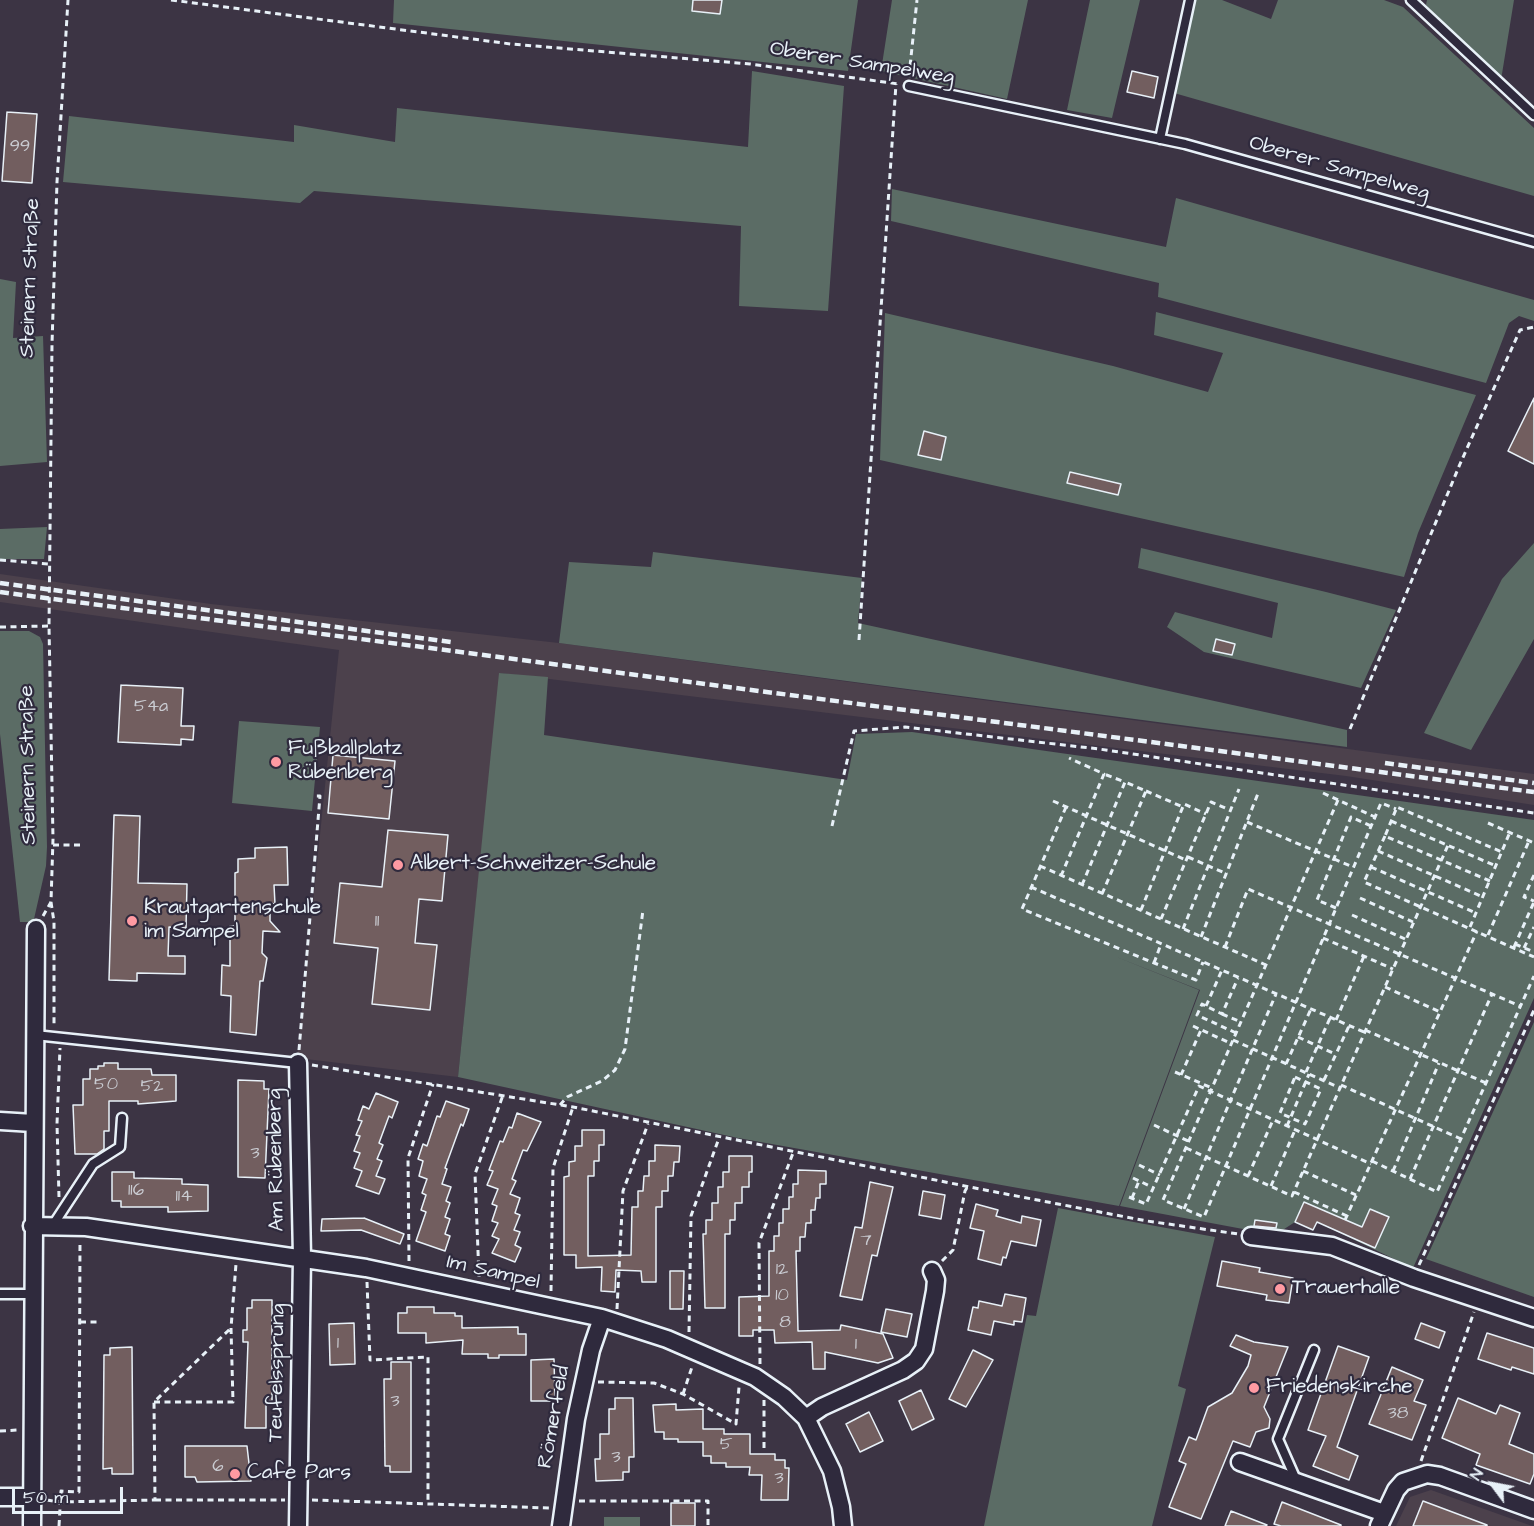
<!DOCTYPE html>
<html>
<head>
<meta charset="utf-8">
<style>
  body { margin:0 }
  #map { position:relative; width:1534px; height:1526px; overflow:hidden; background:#3c3444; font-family:"Architects Daughter",sans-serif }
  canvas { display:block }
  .north { position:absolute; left:1462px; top:1454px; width:60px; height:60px; -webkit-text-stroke:4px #2f2a3d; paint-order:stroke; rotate:302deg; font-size:16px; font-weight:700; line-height:24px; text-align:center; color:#e8f1f8 }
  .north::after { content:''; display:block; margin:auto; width:21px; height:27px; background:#e8f1f8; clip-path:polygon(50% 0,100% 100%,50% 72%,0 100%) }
  .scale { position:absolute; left:12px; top:1487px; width:111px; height:27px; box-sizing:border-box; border:3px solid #e8f1f8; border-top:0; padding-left:8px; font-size:18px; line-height:21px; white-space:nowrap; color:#e8f1f8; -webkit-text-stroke:4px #2f2a3d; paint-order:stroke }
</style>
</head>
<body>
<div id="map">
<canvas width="1534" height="1526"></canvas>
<div class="north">N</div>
<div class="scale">50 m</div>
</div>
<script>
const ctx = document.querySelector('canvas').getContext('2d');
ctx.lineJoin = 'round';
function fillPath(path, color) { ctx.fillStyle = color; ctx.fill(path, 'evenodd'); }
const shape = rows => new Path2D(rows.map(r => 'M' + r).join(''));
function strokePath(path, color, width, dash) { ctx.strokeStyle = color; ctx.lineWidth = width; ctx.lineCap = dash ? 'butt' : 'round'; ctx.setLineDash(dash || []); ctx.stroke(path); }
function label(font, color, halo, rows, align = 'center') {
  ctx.font = font + ' "Architects Daughter",sans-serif'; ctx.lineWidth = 4.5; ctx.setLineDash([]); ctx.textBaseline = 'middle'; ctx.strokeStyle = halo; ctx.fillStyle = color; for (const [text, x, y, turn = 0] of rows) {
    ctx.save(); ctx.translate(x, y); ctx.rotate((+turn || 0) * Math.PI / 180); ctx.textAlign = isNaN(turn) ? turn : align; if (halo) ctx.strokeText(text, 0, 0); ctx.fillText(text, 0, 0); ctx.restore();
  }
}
fillPath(shape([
  [0,574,211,604,559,643,1534,774,1534,805,1346,776,500,673,458,1077,297,1058,339,650,0,602],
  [1431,1490,1532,1526,1396,1526,1410,1497]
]), '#4c414c');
fillPath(shape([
  [394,0,858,0,848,71,393,23],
  [892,0,1028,0,1007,99,881,71],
  [1090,0,1140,0,1112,118,1067,110],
  [1193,0,1222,0,1271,19,1278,0,1384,0,1403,7,1534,128,1534,196,1174,93],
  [1427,0,1514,0,1501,80,1426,5],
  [752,71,844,86,828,311,739,306,741,226,314,191,300,203,63,182,69,116,294,142,294,125,395,142,397,108,748,147],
  [892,189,1166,247,1176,198,1534,300,1534,321,1519,316,1509,323,1486,383,1158,297,1159,283,891,221],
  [0,279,16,282,13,338,43,336,47,462,0,466],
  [1156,312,1476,395,1418,533,1404,577,880,460,885,313,1113,366,1208,392,1223,353,1154,335],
  [47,527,44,559,0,559,0,529],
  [1534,543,1534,639,1471,750,1424,733,1502,579],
  [1141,548,1326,592,1396,610,1361,688,1204,652,1167,627,1175,612,1272,638,1278,603,1138,568],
  [653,552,862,578,858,623,1347,730,1347,747,559,643,569,562,651,567],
  [0,631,29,631,40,637,43,644,47,847,46,866,34,919,30,922,20,922,0,734],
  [499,673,548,677,544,735,847,780,856,734,912,732,1534,820,1534,998,1413,1268,1317,1222,1313,1230,1295,1222,1275,1235,1120,1206,1200,990,1114,956,1199,990,1119,1206,738,1138,458,1077],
  [239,721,320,727,312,811,232,803],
  [1534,1022,1534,1297,1426,1259],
  [1058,1208,1215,1237,1178,1386,1186,1389,1152,1526,984,1526,1027,1315,1036,1316],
  [604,1517,640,1517,640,1526,604,1526]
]), '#5b6c65');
const building = shape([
  [693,0,722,0,720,14,692,11,693,0],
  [1132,71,1158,77,1154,98,1127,92,1132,71],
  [7,112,37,114,32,183,2,181,7,112],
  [1534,398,1534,464,1508,451,1534,398],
  [924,431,946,437,941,460,918,455,924,431],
  [1070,472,1121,484,1118,495,1067,483,1070,472],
  [1216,639,1235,644,1232,655,1213,651,1216,639],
  [121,685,183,688,181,726,194,726,193,740,181,739,181,745,118,742,121,685],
  [333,755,395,761,389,819,328,813,333,755],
  [114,815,140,816,138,883,187,884,186,928,169,927,168,956,185,956,185,974,137,973,137,981,109,980,114,815],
  [388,830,448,835,442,901,419,899,415,943,437,945,430,1010,372,1004,378,948,334,943,340,883,382,887,388,830],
  [287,847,288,885,274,885,275,904,270,903,270,921,280,932,263,931,262,953,267,958,263,981,260,981,256,1035,230,1032,231,996,221,995,222,965,230,966,230,926,235,926,235,873,238,872,238,859,255,858,255,848,287,847],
  [104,1063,118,1063,118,1069,151,1069,152,1075,176,1075,176,1101,138,1104,138,1101,109,1101,109,1131,104,1131,104,1149,97,1154,75,1154,73,1105,83,1105,83,1079,90,1079,90,1069,98,1069,98,1066,104,1066,104,1063],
  [238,1080,264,1081,264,1089,269,1089,265,1178,238,1177,238,1080],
  [376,1093,398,1102,392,1118,389,1116,379,1143,383,1145,377,1159,382,1161,376,1176,385,1179,379,1194,356,1186,362,1171,354,1168,360,1153,354,1151,360,1136,356,1135,362,1121,358,1120,363,1106,369,1109,376,1093],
  [446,1101,469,1109,463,1126,461,1124,445,1168,447,1169,442,1184,451,1187,446,1201,450,1203,445,1217,450,1219,445,1234,450,1236,445,1251,416,1241,426,1212,421,1210,426,1195,422,1193,427,1179,419,1176,423,1161,418,1159,423,1144,427,1146,437,1116,440,1117,446,1101],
  [517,1113,541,1122,527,1151,523,1150,512,1179,516,1181,510,1194,520,1198,515,1213,520,1215,514,1230,520,1232,515,1245,521,1248,515,1262,492,1253,499,1239,492,1236,498,1223,492,1221,497,1206,492,1204,498,1189,487,1185,493,1171,489,1170,500,1141,503,1142,509,1127,512,1128,517,1113],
  [582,1130,604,1130,604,1145,599,1145,599,1161,594,1161,594,1176,588,1176,588,1256,631,1255,632,1207,638,1207,638,1191,643,1191,644,1176,649,1176,649,1161,655,1161,655,1145,680,1146,679,1162,674,1162,673,1176,668,1176,668,1191,662,1191,662,1207,656,1207,656,1282,642,1282,641,1271,616,1270,615,1292,601,1291,602,1267,576,1268,576,1255,564,1255,564,1177,569,1176,569,1162,575,1161,575,1146,582,1146,582,1130],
  [729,1156,752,1156,752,1172,749,1172,749,1187,742,1187,742,1203,735,1203,735,1220,730,1220,730,1234,725,1234,725,1308,705,1308,703,1234,706,1234,706,1220,712,1220,712,1203,718,1203,718,1187,723,1187,723,1172,729,1172,729,1156],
  [798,1170,826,1171,826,1184,820,1184,820,1198,816,1198,815,1210,811,1210,811,1223,806,1223,805,1237,800,1237,800,1251,796,1251,798,1331,840,1330,841,1325,883,1334,893,1358,878,1363,825,1352,825,1369,813,1369,812,1342,775,1343,774,1330,753,1330,753,1336,739,1336,739,1297,769,1296,769,1251,774,1251,774,1236,779,1236,779,1223,783,1223,783,1209,789,1209,789,1197,793,1197,793,1184,798,1184,798,1170],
  [112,1172,134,1172,134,1178,182,1179,182,1184,208,1185,208,1211,168,1212,168,1207,121,1207,121,1201,112,1201,112,1172],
  [870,1182,893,1187,877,1256,872,1255,862,1300,840,1296,855,1227,862,1228,870,1182],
  [923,1191,945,1195,941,1219,919,1215,923,1191],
  [1304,1202,1362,1227,1370,1209,1389,1217,1375,1248,1317,1222,1313,1230,1295,1222,1304,1202],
  [976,1204,998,1210,996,1216,1021,1223,1022,1216,1041,1220,1036,1246,1011,1241,1006,1258,1003,1257,1001,1265,978,1259,984,1231,970,1228,976,1204],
  [364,1218,404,1234,400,1244,361,1230,321,1231,322,1219,364,1218],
  [1255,1220,1277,1223,1276,1228,1254,1226,1255,1220],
  [1222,1261,1260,1268,1259,1272,1293,1278,1289,1303,1266,1300,1267,1295,1217,1286,1222,1261],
  [670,1271,684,1271,683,1309,670,1309,670,1271],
  [1005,1294,1026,1298,1022,1322,1014,1321,1014,1325,994,1321,991,1335,968,1330,973,1307,978,1308,979,1301,1002,1306,1005,1294],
  [252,1300,272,1300,272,1401,266,1401,266,1428,245,1428,248,1342,243,1342,243,1330,247,1330,247,1308,252,1308,252,1300],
  [407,1307,434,1307,434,1313,455,1313,455,1316,462,1316,462,1328,518,1327,518,1334,526,1334,526,1355,499,1355,499,1358,488,1358,488,1354,462,1354,463,1340,426,1343,426,1333,398,1333,398,1313,407,1313,407,1307],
  [886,1309,912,1314,907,1337,881,1332,886,1309],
  [354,1323,355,1364,330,1365,329,1324,354,1323],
  [1421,1323,1445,1332,1439,1348,1415,1339,1421,1323],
  [1487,1333,1534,1348,1534,1374,1512,1367,1511,1370,1478,1359,1487,1333],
  [1236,1335,1254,1342,1288,1347,1264,1407,1270,1419,1269,1428,1256,1432,1250,1447,1233,1441,1201,1519,1169,1507,1186,1464,1179,1461,1189,1437,1196,1440,1208,1407,1232,1393,1248,1366,1251,1355,1230,1346,1236,1335],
  [1338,1346,1369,1357,1337,1447,1358,1456,1349,1480,1313,1466,1326,1436,1308,1430,1338,1346],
  [132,1347,133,1474,112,1474,112,1468,103,1469,104,1355,110,1355,110,1348,132,1347],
  [973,1350,993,1360,966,1407,949,1399,973,1350],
  [554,1359,555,1401,531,1401,531,1360,554,1359],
  [391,1362,411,1362,411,1472,390,1472,390,1466,385,1466,384,1379,391,1379,391,1362],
  [1392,1367,1423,1380,1414,1401,1426,1405,1412,1440,1369,1424,1392,1367],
  [921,1390,934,1419,912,1430,899,1401,921,1390],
  [615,1398,633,1398,634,1457,629,1457,629,1472,623,1472,623,1480,596,1481,595,1459,600,1459,600,1434,609,1434,609,1409,615,1409,615,1398],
  [1458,1398,1496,1414,1500,1405,1520,1413,1509,1444,1534,1454,1534,1474,1530,1484,1476,1465,1480,1454,1442,1438,1458,1398],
  [676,1404,676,1410,703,1409,703,1429,724,1429,724,1434,750,1434,750,1454,775,1454,775,1460,785,1460,785,1468,789,1468,788,1500,761,1500,762,1475,749,1475,750,1467,726,1467,726,1463,711,1463,711,1456,703,1456,703,1442,678,1442,678,1439,664,1439,664,1432,655,1432,653,1405,676,1404],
  [869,1412,883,1441,860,1452,846,1424,869,1412],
  [185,1446,247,1446,251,1481,197,1482,195,1477,185,1477,185,1446],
  [1423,1501,1487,1525,1487,1526,1413,1526,1423,1501],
  [1282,1502,1341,1525,1341,1526,1281,1526,1274,1524,1282,1502],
  [671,1503,695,1503,695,1526,671,1526,671,1503],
  [1231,1511,1267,1525,1266,1526,1225,1526,1231,1511]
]);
fillPath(building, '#725e5f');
strokePath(building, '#e8f1f8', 1.5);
const lane = shape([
  [1411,0,1534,115],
  [909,86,1185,144,1534,242],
  [1160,139,1190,0],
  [35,1035,298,1063],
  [53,1225,93,1164,120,1147,122,1118],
  [0,1294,32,1294],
  [1297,1482,1278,1439,1314,1350]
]);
const street = shape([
  [298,1063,302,1257,298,1526],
  [0,1121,33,1123],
  [32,1226,86,1227,366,1268,602,1318,667,1339,755,1377,784,1397,806,1418,832,1471,841,1507,843,1526],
  [1251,1236,1332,1246,1414,1278,1534,1318],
  [806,1418,822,1407,903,1370,916,1361,924,1349,935,1291,936,1280,932,1271],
  [1240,1462,1384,1513],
  [0,1497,32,1497],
  [32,1526,36,929],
  [561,1526,576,1419,591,1350,602,1318],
  [1379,1526,1396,1490,1403,1482,1427,1474,1440,1476,1534,1510]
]);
strokePath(lane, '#e8f1f8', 13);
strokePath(street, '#e8f1f8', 21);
strokePath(shape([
  [171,0,511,44,750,64,899,84],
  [909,76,917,0],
  [0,560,49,564],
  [0,627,49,626],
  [859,640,896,84],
  [1350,729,1460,464,1520,330,1534,327],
  [1146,791,1183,807],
  [1323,793,1375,817],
  [1338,800,1163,1200,1204,1217,1381,803,1396,809],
  [1053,801,1186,860],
  [1066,807,1022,909,1196,980,1203,962],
  [1391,821,1496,866],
  [1247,822,1353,867],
  [1488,823,1534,843],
  [832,826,854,731,905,727,1099,749,1534,813],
  [1385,836,1364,882,1534,957],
  [53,845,84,845],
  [1378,851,1483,897],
  [1188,857,1227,874],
  [1040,866,1266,965],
  [1371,867,1476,913],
  [1534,875,1524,897,1534,901],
  [1061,876,1104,774,1069,758],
  [1490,881,1385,836,1397,807,1502,852],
  [1082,885,1125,782,1104,774],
  [1031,887,1364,1032],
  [1102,894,1146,791,1125,782],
  [1360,898,1413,922],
  [51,902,54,922,54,1027],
  [1336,908,1317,900,1351,817,1371,826],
  [1141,910,1184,804,1206,814],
  [1352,915,1405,939],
  [43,916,51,902,53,839,49,626,52,344,57,182,68,0],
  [1161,919,1211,802,1230,810],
  [1470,927,1510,832],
  [1183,929,1239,789],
  [1488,935,1529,841],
  [1201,937,1259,791],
  [1323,938,1393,969],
  [1515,944,1534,952],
  [1225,947,1248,889,1520,1006],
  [1514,947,1534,902],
  [1524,948,1534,927],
  [1154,963,1161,944],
  [1385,987,1440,1012],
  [1206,1006,1222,970],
  [1222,1014,1241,1022],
  [1336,1020,1364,956],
  [1193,1026,1232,1044],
  [1365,1030,1486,1083],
  [1236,1033,1197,1015,1202,1004,1222,1014,1238,978],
  [1298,1037,1335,1054],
  [1233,1040,1340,1088],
  [299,1050,320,796,314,796],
  [1286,1064,1311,1009],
  [312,1065,573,1107,985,1190,1147,1221,1238,1234],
  [1175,1072,1212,1088],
  [1306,1072,1330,1018],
  [1181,1075,1201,1030],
  [1295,1077,1321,1089,1305,1124,1280,1113,1295,1077],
  [1324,1080,1349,1026],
  [1341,1085,1461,1139],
  [560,1105,567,1097,602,1081,615,1070,625,1049,643,910],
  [1154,1125,1188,1141],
  [1287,1126,1309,1074],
  [1186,1148,1292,1196,1449,843],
  [1372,1161,1437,1192,1534,976],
  [1139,1165,1160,1175],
  [1303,1171,1356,1195],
  [1393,1171,1439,1063],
  [1248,1176,1273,1120],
  [1133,1178,1154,1188],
  [1410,1179,1492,994],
  [1271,1186,1295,1130],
  [1294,1192,1347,1216],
  [59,1197,57,1124,60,1048],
  [1129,1197,1146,1204,1199,1086,1371,1164],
  [1132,1198,1139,1181],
  [1184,1209,1276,994],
  [1345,1220,1477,931],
  [409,1261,408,1158,433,1084],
  [942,1261,953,1250,965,1191,968,1186],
  [1419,1265,1534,1010],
  [479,1277,475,1174,503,1095],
  [367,1282,370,1360,428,1357,428,1504],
  [551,1291,553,1168,573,1107],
  [617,1309,623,1191,648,1124],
  [80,1322,99,1322],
  [689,1332,691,1216,719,1138],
  [760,1364,759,1243,793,1153],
  [598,1382,654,1383,683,1394,736,1424,739,1387],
  [683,1394,692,1367],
  [154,1402,233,1402,231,1328,236,1264],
  [0,1431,18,1430],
  [764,1448,764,1400],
  [1421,1461,1474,1312],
  [47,1500,60,1502,155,1500,154,1402,231,1328],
  [155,1500,285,1500],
  [312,1500,549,1508],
  [579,1501,708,1501,708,1526],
  [59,1526,61,1491,79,1492,80,1241]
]), '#e8f1f8', 3, [6, 4.5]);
strokePath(lane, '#2f2a3d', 8);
strokePath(street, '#2f2a3d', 16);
strokePath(shape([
  [0,583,451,642],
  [0,592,1534,792],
  [1385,763,1534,783]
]), '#e8f1f8', 4.5, [9, 4.5]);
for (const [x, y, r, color] of [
  [276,762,6,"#ff9aa2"],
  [398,865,6,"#ff9aa2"],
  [132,921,6,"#ff9aa2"],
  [1280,1289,6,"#ff9aa2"],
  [1254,1388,6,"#ff9aa2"],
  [235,1474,6,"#ff9aa2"]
]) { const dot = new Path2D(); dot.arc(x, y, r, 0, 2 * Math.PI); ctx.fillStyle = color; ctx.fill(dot); strokePath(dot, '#2f2a3d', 2); }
label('18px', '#caccd2', null, [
  ["99",20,147],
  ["54a",151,707],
  ["11",377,922],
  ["50",106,1085],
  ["52",152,1087],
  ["3",255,1154],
  ["116",136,1191],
  ["114",184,1197],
  ["7",866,1241],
  ["12",782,1270],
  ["10",782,1296],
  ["8",785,1323],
  ["1",338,1344],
  ["1",856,1345],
  ["3",395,1402],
  ["38",1398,1414],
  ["5",726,1445],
  ["3",616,1458],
  ["6",218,1467],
  ["3",779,1479]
]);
label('21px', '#e8f1f8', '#2f2a3d', [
  ["Oberer Sampelweg",862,64,9],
  ["Oberer Sampelweg",1339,169,16],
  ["Steinern Straße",31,278,-88],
  ["Steinern Straße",29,765,-91],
  ["Am Rübenberg",277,1160,-91],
  ["Im Sampel",493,1273,13],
  ["Teufelssprung",278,1373,-89],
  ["Römerfeld",555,1417,-80]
]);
label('21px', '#e8f1f8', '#2f2a3d', [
  ["Fußballplatz",288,750],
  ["Rübenberg",288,774],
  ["Albert-Schweitzer-Schule",410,865],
  ["Krautgartenschule",144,909],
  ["im Sampel",144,933],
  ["Trauerhalle",1292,1289],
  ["Friedenskirche",1266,1388],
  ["Cafe Pars",247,1474]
], 'left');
</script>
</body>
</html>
